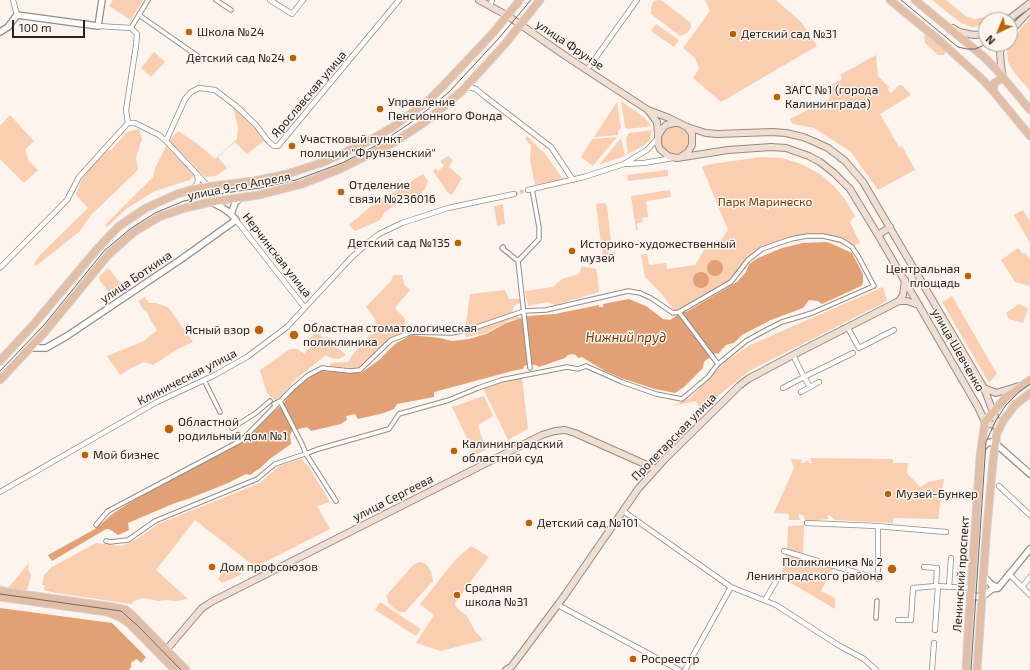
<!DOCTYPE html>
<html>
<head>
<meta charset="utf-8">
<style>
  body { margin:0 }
  #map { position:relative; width:1030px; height:670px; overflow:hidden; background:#fdf4ee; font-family:"Exo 2",sans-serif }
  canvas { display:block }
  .north { position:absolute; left:978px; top:12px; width:40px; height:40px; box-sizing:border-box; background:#fdf4ee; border:1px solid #a8a19c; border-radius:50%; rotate:224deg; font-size:11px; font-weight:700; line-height:16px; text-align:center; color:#282422 }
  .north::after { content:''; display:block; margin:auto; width:14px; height:18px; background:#bc6104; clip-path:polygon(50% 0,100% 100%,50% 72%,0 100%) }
  .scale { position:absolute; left:12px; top:20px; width:73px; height:18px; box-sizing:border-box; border:2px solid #282422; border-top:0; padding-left:5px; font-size:12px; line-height:14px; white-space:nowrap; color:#282422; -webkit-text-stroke:3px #fdf4ee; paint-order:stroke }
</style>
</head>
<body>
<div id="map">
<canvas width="1030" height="670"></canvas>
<div class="north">N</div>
<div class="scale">100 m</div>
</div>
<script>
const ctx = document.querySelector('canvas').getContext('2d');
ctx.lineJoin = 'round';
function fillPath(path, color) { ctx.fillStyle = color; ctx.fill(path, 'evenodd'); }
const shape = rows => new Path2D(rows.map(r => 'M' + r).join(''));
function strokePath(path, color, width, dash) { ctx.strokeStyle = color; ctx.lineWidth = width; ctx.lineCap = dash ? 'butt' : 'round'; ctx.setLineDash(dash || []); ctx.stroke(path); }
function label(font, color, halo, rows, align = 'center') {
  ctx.font = font + ' "Exo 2",sans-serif'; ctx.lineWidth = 3; ctx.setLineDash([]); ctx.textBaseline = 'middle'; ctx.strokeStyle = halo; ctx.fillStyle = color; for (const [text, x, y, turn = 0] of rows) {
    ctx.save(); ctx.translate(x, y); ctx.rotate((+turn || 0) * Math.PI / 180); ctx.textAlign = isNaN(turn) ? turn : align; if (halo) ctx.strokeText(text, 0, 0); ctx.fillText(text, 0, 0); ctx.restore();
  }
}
fillPath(shape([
  [113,0,143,0,131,20,109,6],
  [659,0,662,1,691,23,691,28,687,33,680,36,651,14,651,7,654,1],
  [705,0,776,0,802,23,817,46,721,102,693,78,699,69,695,58,683,48,710,11],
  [932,0,946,0,967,17,976,19,982,17,986,20,986,25,972,27,961,23],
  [1030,18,1030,91,1014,72,1008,62,1007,50,1011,41],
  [656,24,679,40,674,47,651,31],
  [927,35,946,51,944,55,938,55,925,43,924,36],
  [154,52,165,62,151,77,141,68],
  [876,55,878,76,889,87,888,90,891,93,899,85,902,85,911,95,880,114,899,147,902,146,915,170,878,190,851,152,814,128,793,124,790,119,830,98,825,88,842,79,840,75],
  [621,101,645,118,651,126,628,129,625,127],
  [617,102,621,128,618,131,618,135,594,137],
  [233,108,236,109,254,127,264,141,247,154,235,142,218,157,227,168,216,176,205,177,169,140,178,131,198,144,215,159,237,139,238,127],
  [10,115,34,141,25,150,29,161,38,170,24,183,0,159,0,126],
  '661 140a14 14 0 1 1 28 0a14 14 0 1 1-28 0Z',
  [139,129,142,139,136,158,138,170,91,215,80,231,36,266,34,263,39,257,39,256,88,208,76,195,82,179,89,169,105,151,111,150,127,132],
  [652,130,651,136,649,141,643,146,628,154,626,138,629,133],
  [527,136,545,154,563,179,535,185,530,160,531,145,525,139],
  [617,137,593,166,581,157,592,139],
  [621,138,625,156,599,165],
  [166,146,194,175,190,180,155,191,126,209,107,227,105,225,153,177,155,168],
  [448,156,453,160,449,167,462,178,452,195,448,193,433,171,436,168,438,171,444,166,440,161],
  [760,157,782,158,801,164,820,174,834,186,844,198,855,216,850,222,860,243,849,247,825,239,809,238,793,240,764,250,749,261,733,282,677,314,660,292,645,277,641,255,647,254,649,265,666,263,667,269,695,265,708,244,721,240,728,230,702,167,706,165],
  [668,170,668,176,628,181,627,175],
  [423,174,428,181,425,189,419,195,408,196,385,212,380,220,355,231,349,225,370,207],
  [670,190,671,197,646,201,648,217,642,218,643,222,637,223,638,230,636,230,631,196],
  [604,203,607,206,612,249,609,249,610,254,605,256,606,259,603,259,596,204],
  [503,204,505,224,497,226,494,206],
  [1023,210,1030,222,1030,243,1014,215],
  [1018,248,1023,254,1025,253,1030,260,1030,286,1015,282,1001,260],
  [582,266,596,269,597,273,599,292,555,305,548,302,528,306,525,291,553,287,562,279,579,274],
  [108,268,125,288,113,297,100,281,99,277],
  [393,275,402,275,404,284,410,290,395,308,405,319,405,330,397,336,390,338,360,368,330,367,330,363,348,362,354,353,368,337,377,332,375,319,366,307,391,281],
  [883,287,887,301,749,371,702,409,695,401,673,406,691,397,725,362,750,345],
  [505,290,509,299,521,299,520,303,514,306,512,314,519,317,520,319,510,320,486,333,466,337,462,326,466,324,470,294],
  [952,296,997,374,989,383,942,302],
  [145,297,149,303,156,303,168,307,193,342,178,349,153,365,144,362,129,369,120,375,107,356,144,341,157,330,151,321,147,312,143,309,138,301],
  [1019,304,1028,308,1023,323,1009,319,1006,313],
  [316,331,333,347,339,349,346,355,339,359,330,358,326,355,295,380,280,397,275,400,267,393,260,370,290,349,298,349,304,354,311,345,309,339],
  [522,378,528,429,508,440,483,388,501,382],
  [484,396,493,416,478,425,486,450,475,455,452,407],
  [810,458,893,459,893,463,908,463,907,473,920,487,928,482,944,479,938,519,893,518,893,523,835,520,831,516,827,515,829,519,806,521,803,515,798,514,800,520,789,520,789,514,774,513,794,468,791,459,802,460,801,463,805,463,807,460,809,463,812,463],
  [301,459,309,467,330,502,317,506,330,529,259,565,254,566,195,520,156,570,188,599,176,601,166,600,158,601,144,598,134,601,131,604,56,593,44,590,45,585,42,585,44,575,52,567,96,543,121,546,137,539,158,524,260,483,279,466],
  [804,525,803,558,834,567,821,591,835,598,835,609,781,577,787,549,788,526],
  [471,546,489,557,455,603,456,607,467,616,475,631,483,640,441,651,416,643,434,615,420,604,456,559],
  [420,562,426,564,431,571,433,581,405,612,399,612,396,610,389,604,386,596,414,564],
  [29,563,28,569,31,575,27,591,8,588],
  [229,564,242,574,222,583,218,579],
  [380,602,421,629,416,636,375,610]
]), '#faceb0');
fillPath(shape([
  [826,242,830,243,852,253,863,274,863,283,861,286,822,304,818,301,809,300,803,308,771,320,742,335,734,343,726,345,718,354,716,353,706,360,704,362,703,368,684,387,675,393,655,389,621,378,605,371,582,357,578,358,576,355,572,354,568,355,565,358,539,367,536,365,527,365,524,366,523,369,516,370,434,392,434,397,397,404,394,409,384,413,358,419,355,414,346,416,347,420,341,424,311,431,307,427,292,431,290,435,291,444,271,458,260,468,250,475,246,474,228,483,188,499,175,503,128,523,129,530,118,535,109,529,106,529,52,561,48,555,95,529,115,512,146,493,245,441,271,414,284,403,294,388,320,371,361,373,379,360,395,344,411,335,440,338,452,341,469,339,486,334,506,323,528,316,555,314,599,305,599,307,603,307,603,304,629,299,646,306,663,319,670,320,682,312,686,312,737,282,746,272,749,264,758,258,782,248,803,243],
  '707 268a8 8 0 1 1 16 0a8 8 0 1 1-16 0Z',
  '693 280a8 8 0 1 1 16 0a8 8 0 1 1-16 0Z',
  [0,608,112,623,146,657,141,663,137,659,135,660,131,663,131,667,129,670,0,670]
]), '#e2a174');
strokePath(shape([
  [515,194,527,190]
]), '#d2cac5', 3.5, [3.5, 2]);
const pedestrian = shape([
  [216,0,231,10],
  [139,15,199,57],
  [131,28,148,0],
  [503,247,502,248,518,261,539,239,539,227,532,189],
  [518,261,530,368],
  [679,312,718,364],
  [204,380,220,412],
  [274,404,280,401,302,444,306,454,336,501],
  [232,428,256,413,270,401],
  [96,525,108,511,242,440,293,388,307,376,322,368,350,371,360,370,391,340,412,332,452,333,474,328,524,311,546,310,628,291,640,293,651,298,673,313,679,312,731,282,748,260,762,249,791,239,807,236,823,236,841,240,852,247,858,256,874,286,812,313,782,322,768,329,746,341,718,364,708,377,682,399,656,394,622,382,586,366,578,369,567,367,501,380,478,388,449,400,399,414,389,429,318,449,308,453,275,464,257,479,155,521,128,540,110,542,106,541],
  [876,618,877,601]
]);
const minor = shape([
  [13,0,17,15],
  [270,0,292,14,303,0],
  [490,6,492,0],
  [98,26,131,28,137,34,136,46,126,110,128,123],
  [587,70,637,0],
  [465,88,469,87,476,89,483,95,551,147,573,180],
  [128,123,135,123,159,135,166,141,209,187],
  [166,141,185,99,191,92,199,88,215,90,236,106,256,125,268,141,274,146,278,146,399,0],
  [626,164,644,163,673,158],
  [194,189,198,181,197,174],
  [528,190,584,177,624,164,647,150,657,139],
  [236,220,305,308],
  [0,268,67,200,79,177,128,123],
  [848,328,859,348,894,330],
  [810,387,804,377,853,353],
  [783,388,804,377,793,355],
  [801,392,819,382],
  [999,486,1030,515],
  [0,492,157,402,215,375,247,357,287,327,351,258,365,245,379,234,402,223,448,208,514,194],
  [623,511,731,587,776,605,838,645,864,659,876,670],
  [807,523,876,526,946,532],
  [784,551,878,579,878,526],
  [924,567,937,568,936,586],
  [1009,574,1030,595],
  [949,587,951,558],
  [1022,587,1030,577],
  [765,600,778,578],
  [558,605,679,670],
  [898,620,911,620,913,588,936,586,971,588],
  [935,630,938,586],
  [685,670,731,587],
  [932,670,934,643]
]);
const tertiary = shape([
  [0,32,8,27,17,15,98,26,102,0],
  [231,214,235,203,240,198],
  [31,348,46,348],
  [46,348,67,336,180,260,236,220,231,214,223,208,211,202],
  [981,450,987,443,991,442,995,443,1030,474],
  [983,576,991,584,998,588],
  [970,596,982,597,992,589,998,588,1030,549]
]);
const secondary = shape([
  [479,0,508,16,567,57,648,110,669,118,687,127,706,133,717,134,772,132,786,133,803,137,815,142,828,148,845,161,863,182,984,388,996,420,997,433],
  [1008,20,1030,3],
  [953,28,959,32,974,35,986,34],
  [1010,32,1030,10],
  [1002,44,1000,53,1001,65,1003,78],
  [648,110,657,122,658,135],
  [678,123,674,123,666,125,662,129,658,136,658,144,660,149,668,156,677,158,728,150,771,147,786,148,809,156,820,162,834,173,850,189,878,235,978,407,985,422,993,425,1000,422],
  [682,156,688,152,692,145,692,134,687,127],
  [878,235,890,227],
  [899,301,903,295,905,280],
  [984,388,996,393,1019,386],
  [167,649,202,608,213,601,542,435,555,431,565,430,575,433,656,469],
  [506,670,511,667,521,654,565,595,638,489,664,460,739,386,748,379,793,355,899,301,907,301,919,305]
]);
const primary = shape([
  [890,0,940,41,984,81,993,91,1030,136],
  [915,0,984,57,996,69,1030,110],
  [993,91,994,83,999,80,1004,79],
  [0,361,34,324,98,248,118,227,131,218,146,208,177,194,197,188,254,181,287,174,324,162,367,142,393,127,430,99,443,86,493,33,520,0],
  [0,380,44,333,109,254,134,232,159,217,185,208,211,202,259,195,302,184,340,169,393,143,425,122,462,91,505,44,540,0],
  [0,590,7,592,113,607,126,610,132,615,186,670],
  [0,597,107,612,120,617,130,624,175,670],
  [966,670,968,634,980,457,985,422,1005,398,1030,380],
  [977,670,986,538,993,461,997,433,1003,421,1015,405,1030,393]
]);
strokePath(pedestrian, '#948c86', 5.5);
strokePath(minor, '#948c86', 6);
strokePath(tertiary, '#948c86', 8);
strokePath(secondary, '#948c86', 8);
strokePath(primary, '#d4d3d3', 9);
strokePath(pedestrian, '#fff', 3.5);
strokePath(minor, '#fff', 4.5);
strokePath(tertiary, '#fff', 5.5);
strokePath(secondary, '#f0ded2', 6);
strokePath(primary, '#e1bea5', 7);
strokePath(shape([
  [901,0,958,47,967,49,975,49,987,44],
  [1010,25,1030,8],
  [0,371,44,325,104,251,130,229,155,213,184,201,211,195,260,188,296,180,342,163,379,144,416,119,449,92,499,38,531,0],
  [0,594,121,611,138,626,181,670],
  [971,670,986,442,996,420,1006,405,1019,392,1030,384]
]), '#6f6a66', 1);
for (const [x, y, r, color] of [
  [189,32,4,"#bc6104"],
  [733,34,4,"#bc6104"],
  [293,58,4,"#bc6104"],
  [777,97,4,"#bc6104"],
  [380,109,4,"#bc6104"],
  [292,146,4,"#bc6104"],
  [341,192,4,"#bc6104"],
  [458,243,4,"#bc6104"],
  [572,251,4,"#bc6104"],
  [968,276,4,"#bc6104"],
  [259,330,5,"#bc6104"],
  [294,335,5,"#bc6104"],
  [169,429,5,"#bc6104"],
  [454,451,4,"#bc6104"],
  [85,455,4,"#bc6104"],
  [888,494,4,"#bc6104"],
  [529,523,4,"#bc6104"],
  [212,567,4,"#bc6104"],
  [892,569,5,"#bc6104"],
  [457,595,4,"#bc6104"],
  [633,659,4,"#bc6104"]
]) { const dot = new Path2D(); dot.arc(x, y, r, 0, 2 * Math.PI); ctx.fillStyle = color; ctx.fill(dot); strokePath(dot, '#fdf4ee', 1.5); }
label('12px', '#282422', '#fdf4ee', [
  ["Школа №24",197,32],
  ["Детский сад №31",741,34],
  ["Детский сад №24",285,58,"right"],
  ["ЗАГС №1 (города",785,90],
  ["Калининграда)",785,104],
  ["Управление",388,102],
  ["Пенсионного Фонда",388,116],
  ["Участковый пункт",300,139],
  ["полиции \"Фрунзенский\"",300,153],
  ["Отделение",349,185],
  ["связи №236016",349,199],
  ["Детский сад №135",450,243,"right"],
  ["Историко-художественный",580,244],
  ["музей",580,258],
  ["Центральная",960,269,"right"],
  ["площадь",960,283,"right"],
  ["Областная стоматологическая",303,328],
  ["поликлиника",303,342],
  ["Ясный взор",250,330,"right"],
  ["Областной",178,422],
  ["родильный дом №1",178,436],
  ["Калининградский",462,444],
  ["областной суд",462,458],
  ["Мой бизнес",93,455],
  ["Музей-Бункер",896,494],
  ["Детский сад №101",537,523],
  ["Поликлиника № 2",883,562,"right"],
  ["Ленинградского района",883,576,"right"],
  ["Дом профсоюзов",220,567],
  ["Средняя",465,588],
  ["школа №31",465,602],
  ["Росрeeстр",641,659]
], 'left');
label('12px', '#282422', '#fdf4ee', [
  ["улица Фрунзе",570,45,34],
  ["Ярославская улица",309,94,-50],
  ["улица 9-го Апреля",239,186,-11],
  ["Нерчинская улица",277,255,52],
  ["улица Боткина",136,277,-34],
  ["улица Шевченко",958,350,60],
  ["Клиническая улица",187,377,-27],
  ["Пролетарская улица",674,437,-46],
  ["улица Сергеева",393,498,-27],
  ["Ленинский проспект",961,574,-86]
]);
label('12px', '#773c04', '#fdf4ee', [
  ["Парк Маринеско",765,202]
]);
label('italic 13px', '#753a01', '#fdf4ee', [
  ["Нижний пруд",626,338]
]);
</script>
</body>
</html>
